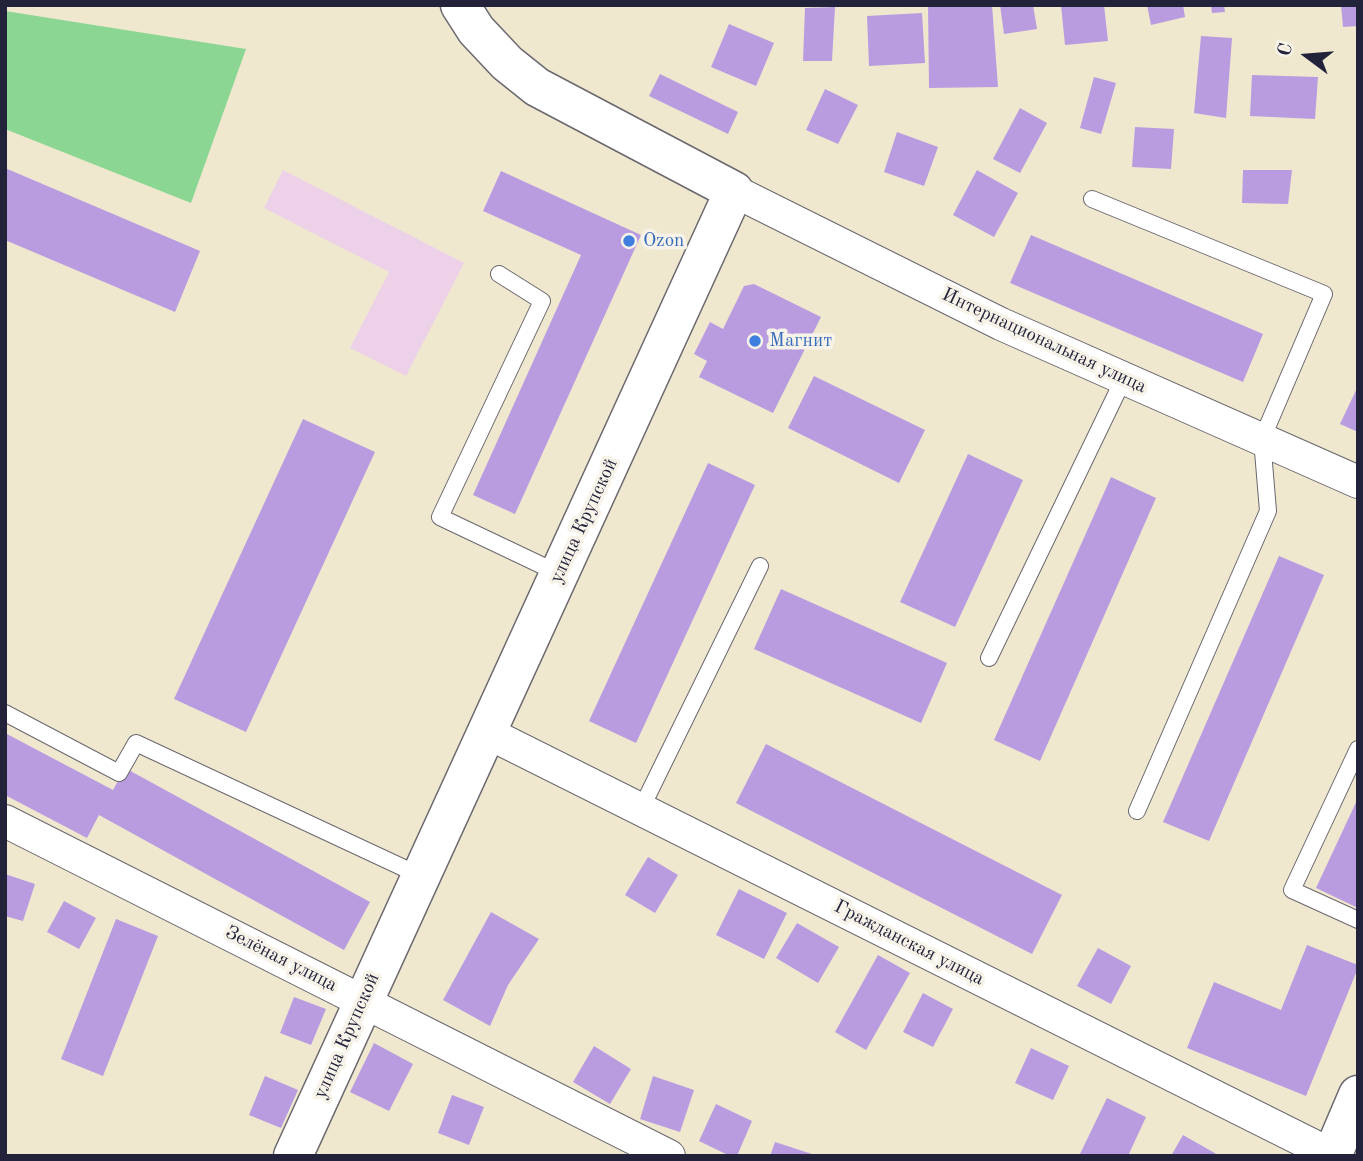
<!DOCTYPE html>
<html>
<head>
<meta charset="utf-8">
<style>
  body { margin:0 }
  #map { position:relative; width:1363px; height:1161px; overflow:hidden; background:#efe8cf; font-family:"Old Standard TT",serif }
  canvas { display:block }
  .frame { position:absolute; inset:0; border:7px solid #22223b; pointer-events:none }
  .north { position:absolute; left:1272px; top:21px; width:70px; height:70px; -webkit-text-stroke:5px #f7f3e8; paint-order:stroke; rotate:286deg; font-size:19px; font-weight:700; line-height:28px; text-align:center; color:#22223b }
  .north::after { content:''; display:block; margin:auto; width:24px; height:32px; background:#22223b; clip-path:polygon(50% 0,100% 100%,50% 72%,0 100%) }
</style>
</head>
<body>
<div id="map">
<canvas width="1363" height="1161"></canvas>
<div class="frame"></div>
<div class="north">С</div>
</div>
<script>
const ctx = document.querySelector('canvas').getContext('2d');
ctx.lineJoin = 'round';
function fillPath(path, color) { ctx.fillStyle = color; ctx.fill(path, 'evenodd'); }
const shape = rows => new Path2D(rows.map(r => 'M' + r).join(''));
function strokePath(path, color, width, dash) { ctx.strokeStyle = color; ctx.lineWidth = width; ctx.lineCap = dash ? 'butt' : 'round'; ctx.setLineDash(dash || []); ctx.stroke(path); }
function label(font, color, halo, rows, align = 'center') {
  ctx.font = font + ' "Old Standard TT",serif'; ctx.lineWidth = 7; ctx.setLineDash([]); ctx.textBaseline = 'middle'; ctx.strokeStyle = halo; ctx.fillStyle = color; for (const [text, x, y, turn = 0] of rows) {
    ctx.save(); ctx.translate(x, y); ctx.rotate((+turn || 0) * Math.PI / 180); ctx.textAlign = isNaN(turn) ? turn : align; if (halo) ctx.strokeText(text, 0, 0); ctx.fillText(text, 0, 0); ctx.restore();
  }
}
fillPath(shape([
  [283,170,464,263,406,376,350,348,389,272,264,208]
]), '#edd1e9');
fillPath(shape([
  [5,11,246,49,191,203,5,129]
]), '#8bd693');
fillPath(shape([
  [992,5,998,87,929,88,928,6],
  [1000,5,1033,5,1037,29,1004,34],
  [1061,5,1104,5,1108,41,1065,45],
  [1147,5,1183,5,1185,17,1151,25],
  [1211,5,1224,5,1225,12,1212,13],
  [1341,5,1358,5,1358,26,1343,27],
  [835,7,832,61,803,61,805,8],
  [922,13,925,63,869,66,867,16],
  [729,24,774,43,756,86,711,67],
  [1201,36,1232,38,1226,118,1194,113],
  [660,74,738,112,728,134,649,96],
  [1252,75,1318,77,1315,119,1250,116],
  [1094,77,1116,83,1101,134,1080,128],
  [825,89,858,105,838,144,806,130],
  [1020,108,1047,123,1020,173,993,159],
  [1135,127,1174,129,1171,169,1132,167],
  [897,132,938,147,924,186,884,172],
  [5,168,200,251,175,312,5,240],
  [977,170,1018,193,994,237,953,215],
  [1243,170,1292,170,1288,204,1242,203],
  [501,171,641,235,515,514,473,495,581,255,483,211],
  [1031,235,1263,334,1243,382,1010,283],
  [754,284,821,317,773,413,699,377,707,361,694,354,710,322,723,329,744,286],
  [814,376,925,430,899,483,788,428],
  [1358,386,1358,432,1340,424],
  [303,419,375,452,246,732,174,699],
  [968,454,1023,480,955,627,900,602],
  [708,463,755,485,636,743,589,721],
  [1111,477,1156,498,1040,761,994,740],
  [1279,556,1324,575,1209,841,1163,822],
  [781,589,947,663,921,723,754,649],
  [5,733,113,790,125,768,370,902,344,950,99,815,87,838,5,795],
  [766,744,1062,895,1032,954,736,803],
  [1358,798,1358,908,1316,888],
  [648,857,678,875,655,913,625,895],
  [5,874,35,884,23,921,5,916],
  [739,889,787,913,764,959,716,935],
  [64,901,96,918,79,949,47,932],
  [491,912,539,939,508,985,490,1026,443,1000],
  [116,919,158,936,103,1076,61,1059],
  [797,923,839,947,818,983,776,958],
  [1307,945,1358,965,1358,968,1306,1096,1187,1048,1214,982,1281,1010],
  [1098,948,1131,966,1111,1004,1077,986],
  [878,955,910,973,866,1050,835,1032],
  [923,993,953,1009,933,1047,903,1032],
  [294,997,326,1009,311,1045,280,1033],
  [374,1043,413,1064,389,1111,350,1092],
  [594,1046,631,1069,610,1104,573,1082],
  [1031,1048,1069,1066,1053,1100,1015,1083],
  [265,1076,298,1090,281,1128,249,1115],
  [653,1076,694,1090,680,1132,640,1119],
  [452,1095,484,1107,469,1145,438,1133],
  [1107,1098,1146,1117,1128,1156,1079,1156],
  [716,1104,752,1121,737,1156,730,1156,699,1141],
  [1183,1135,1220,1156,1171,1156],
  [775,1142,815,1155,815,1156,770,1156]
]), '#b99ce0');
const lane = shape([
  [1092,199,1324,294,1262,439,1268,511,1137,811],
  [499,274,542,301,440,517,560,574],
  [989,658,1124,378],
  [5,713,119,773,136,743,421,876],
  [1358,749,1292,890,1358,920],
  [641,809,760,566]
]);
const street = shape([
  [734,191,1001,324,1358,482],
  [486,732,1332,1155],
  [5,821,669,1156]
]);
const secondary = shape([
  [293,1156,734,191,537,87,507,63,476,30,460,5],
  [1332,1156,1358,1095]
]);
strokePath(lane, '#6a676f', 18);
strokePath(street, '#6a676f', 34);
strokePath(secondary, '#6a676f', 41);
strokePath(lane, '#fff', 16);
strokePath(street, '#fff', 32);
strokePath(secondary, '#fff', 38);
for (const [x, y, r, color] of [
  [629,241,7,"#3f7fe0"],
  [755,341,7,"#3f7fe0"]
]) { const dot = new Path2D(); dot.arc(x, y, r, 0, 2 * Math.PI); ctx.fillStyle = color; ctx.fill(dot); strokePath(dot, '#f7f3e8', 2.5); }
label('19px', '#366cbe', '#f7f3e8', [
  ["Ozon",643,241],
  ["Магнит",769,341]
], 'left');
label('19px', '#22223b', '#f7f3e8', [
  ["Интернациональная улица",1044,341,25],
  ["улица Крупской",584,521,-65],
  ["Гражданская улица",909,943,27],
  ["Зелёная улица",281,959,27],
  ["улица Крупской",347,1036,-66]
]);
</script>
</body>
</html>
